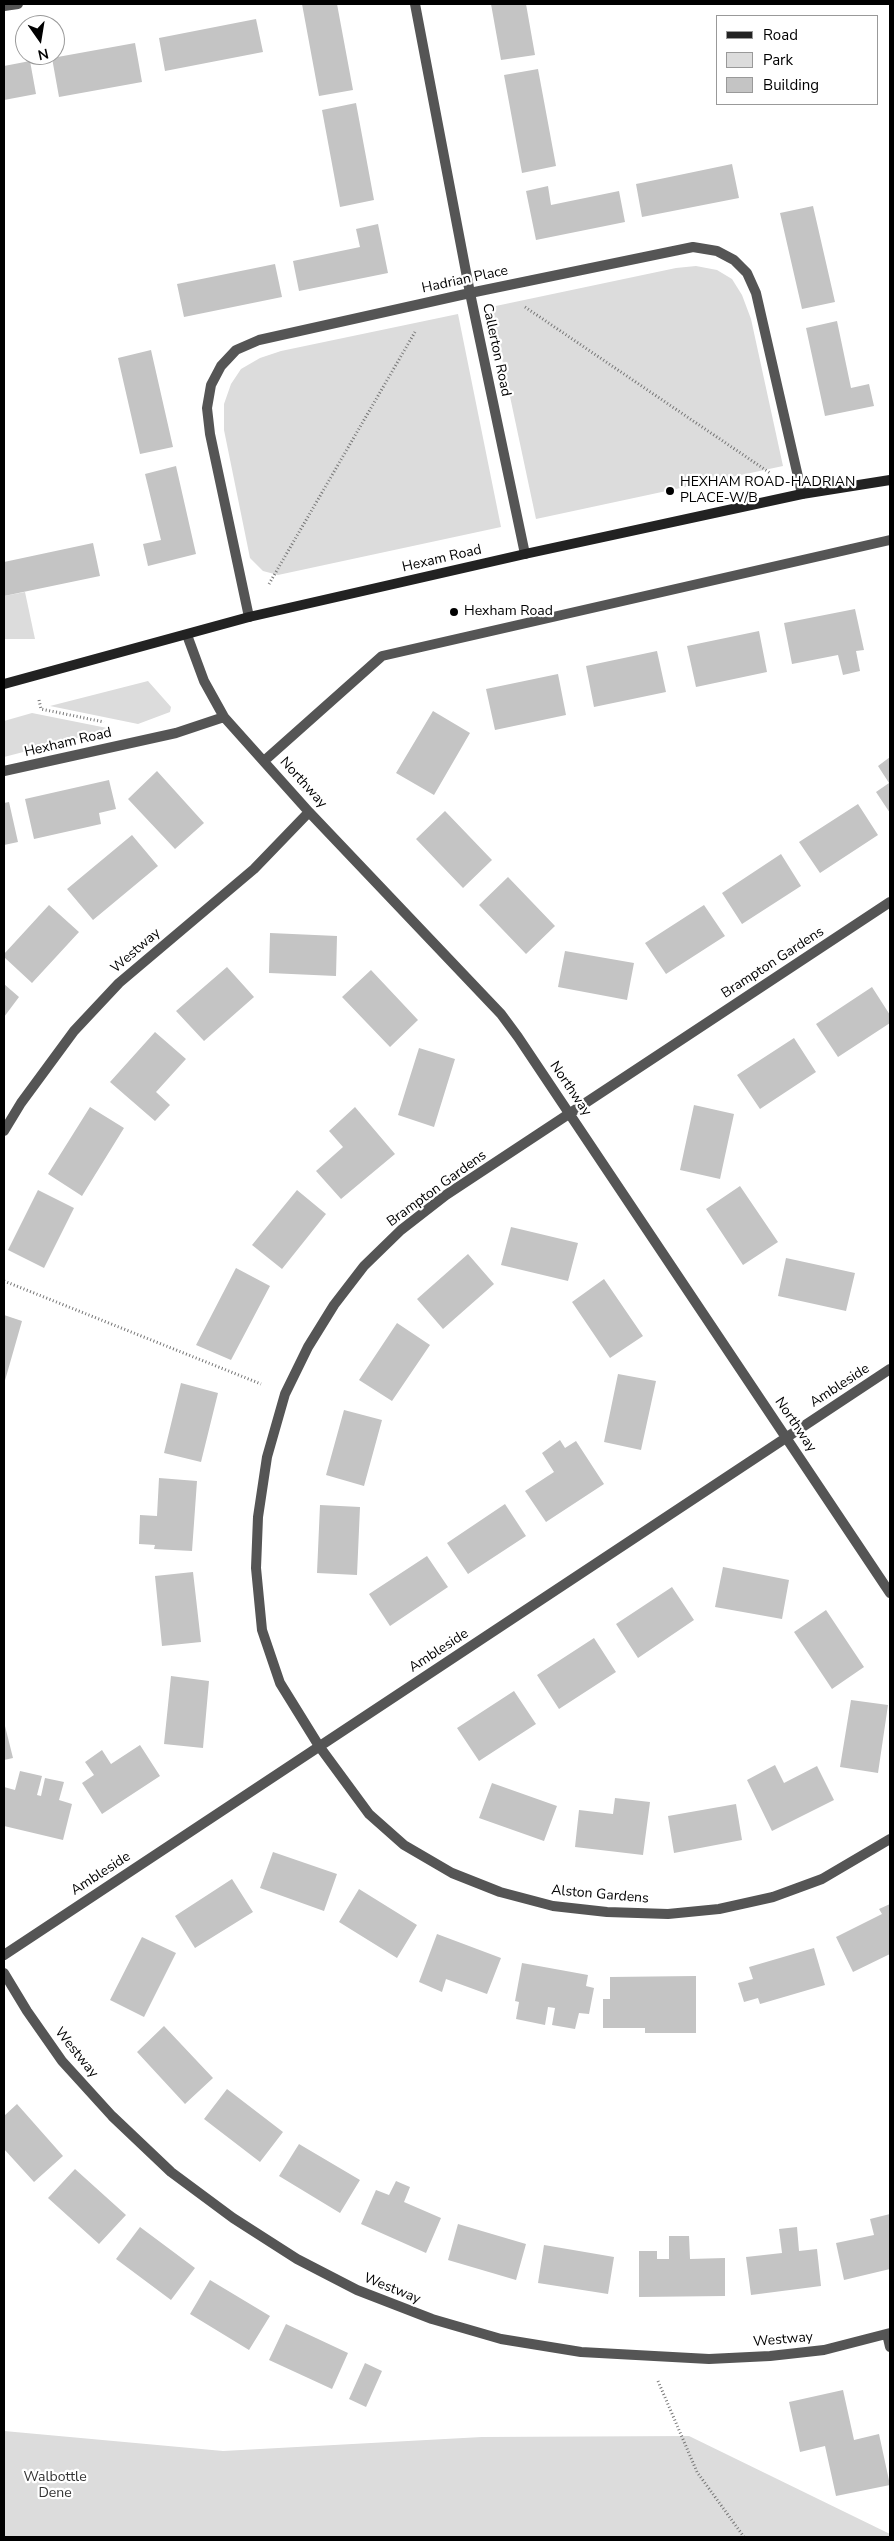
<!DOCTYPE html>
<html>
<head>
<meta charset="utf-8">
<style>
  body { margin:0 }
  #map { position:relative; width:894px; height:2541px; overflow:hidden; background:#fff; font-family:"Nunito Sans",sans-serif }
  canvas { display:block }
  .frame { position:absolute; inset:0; border:5px solid #000; pointer-events:none }
  .legend { position:absolute; left:716px; top:15px; width:162px; height:90px; box-sizing:border-box; background:#fff; border:1px solid #999; margin:0; padding:6px 9px; list-style:none; font-size:15px; color:#000 }
  .legend li { display:flex; align-items:center; gap:10px; height:25px }
  .legend b { width:25px; border:1px solid #999 }
  .north { position:absolute; left:15px; top:15px; width:50px; height:50px; box-sizing:border-box; background:#fff; border:1px solid #999; border-radius:50%; rotate:167deg; font-size:14px; font-weight:700; line-height:20px; text-align:center; color:#000 }
  .north::after { content:''; display:block; margin:auto; width:18px; height:22px; background:#000; clip-path:polygon(50% 0,100% 100%,50% 72%,0 100%) }
</style>
</head>
<body>
<div id="map">
<canvas width="894" height="2541"></canvas>
<div class="frame"></div>
<ul class="legend">
<li><b style="height:6px;background:#222"></b>Road</li>
<li><b style="height:14px;background:#dcdcdc"></b>Park</li>
<li><b style="height:14px;background:#c4c4c4"></b>Building</li>
</ul>
<div class="north">N</div>
</div>
<script>
const ctx = document.querySelector('canvas').getContext('2d');
ctx.lineJoin = 'round';
function fillPath(path, color) { ctx.fillStyle = color; ctx.fill(path, 'evenodd'); }
const shape = rows => new Path2D(rows.map(r => 'M' + r).join(''));
function strokePath(path, color, width, dash) { ctx.strokeStyle = color; ctx.lineWidth = width; ctx.lineCap = dash ? 'butt' : 'round'; ctx.setLineDash(dash || []); ctx.stroke(path); }
function label(font, color, halo, rows, align = 'center') {
  ctx.font = font + ' "Nunito Sans",sans-serif'; ctx.lineWidth = 4.5; ctx.setLineDash([]); ctx.textBaseline = 'middle'; ctx.strokeStyle = halo; ctx.fillStyle = color; for (const [text, x, y, turn = 0] of rows) {
    ctx.save(); ctx.translate(x, y); ctx.rotate((+turn || 0) * Math.PI / 180); ctx.textAlign = isNaN(turn) ? turn : align; if (halo) ctx.strokeText(text, 0, 0); ctx.fillText(text, 0, 0); ctx.restore();
  }
}
fillPath(shape([
  [696,266,717,270,732,279,742,295,751,319,783,466,536,519,491,307,676,268],
  [458,314,501,527,278,575,263,571,250,558,224,430,224,404,231,384,241,369,260,358,281,351],
  [25,592,35,639,4,639,4,596],
  [148,681,171,707,170,712,138,724,50,706],
  [32,713,112,729,4,757,4,721],
  [4,2431,223,2451,482,2437,689,2436,890,2534,890,2537,4,2537]
]), '#dcdcdc');
fillPath(shape([
  [302,4,337,4,353,90,319,96],
  [491,4,526,4,535,55,501,60],
  [256,19,263,52,165,71,159,38],
  [135,43,142,82,59,97,52,58],
  [30,61,36,94,4,100,4,66],
  [538,69,556,166,522,173,504,75],
  [356,103,374,200,340,207,322,110],
  [732,164,739,198,642,217,636,184],
  [548,186,551,205,619,191,625,222,536,240,526,191],
  [813,206,835,302,802,309,780,213],
  [378,224,388,273,299,291,293,261,360,247,356,229],
  [275,264,282,297,184,317,177,284],
  [837,321,851,388,869,384,874,406,825,416,806,328],
  [151,350,173,447,140,454,118,358],
  [176,466,196,554,148,566,143,544,161,540,145,474],
  [93,543,100,576,4,596,4,562],
  [855,609,864,650,856,651,860,671,843,675,838,655,792,664,784,623],
  [759,631,767,672,696,687,687,646],
  [657,651,666,692,594,707,586,666],
  [558,674,566,715,495,730,486,689],
  [433,711,470,733,434,795,396,773],
  [890,757,890,813,876,792,889,783,878,766],
  [157,771,204,823,175,849,128,799],
  [109,780,116,809,99,813,101,824,34,839,25,799],
  [9,802,18,842,4,845,4,803],
  [858,804,878,835,820,873,799,842],
  [445,811,492,860,463,888,416,839],
  [132,835,158,866,93,920,67,889],
  [781,854,801,886,742,924,722,893],
  [508,877,555,926,526,954,479,905],
  [49,905,79,932,32,983,4,957,4,954],
  [704,905,725,936,666,974,645,943],
  [270,933,337,936,336,976,269,973],
  [565,951,634,963,627,1000,558,987],
  [227,967,254,997,204,1041,176,1011],
  [371,970,418,1020,390,1047,342,997],
  [4,984,19,997,4,1017],
  [872,987,890,1015,890,1023,838,1057,816,1024],
  [155,1032,186,1059,156,1092,170,1105,155,1121,110,1082],
  [794,1038,816,1072,760,1109,737,1075],
  [419,1048,455,1059,434,1127,398,1115],
  [694,1105,734,1114,720,1179,680,1170],
  [90,1107,124,1128,82,1196,48,1174],
  [355,1107,395,1154,341,1199,316,1171,343,1147,329,1131],
  [740,1186,778,1242,743,1265,706,1209],
  [38,1190,74,1208,44,1268,8,1250],
  [297,1190,326,1214,282,1269,252,1245],
  [511,1227,578,1243,568,1281,501,1265],
  [468,1254,494,1284,443,1329,417,1299],
  [786,1258,855,1273,846,1311,778,1296],
  [236,1268,270,1286,231,1360,196,1345],
  [604,1279,643,1336,610,1358,572,1302],
  [4,1315,22,1321,4,1384],
  [397,1323,430,1345,392,1401,359,1380],
  [618,1374,656,1381,641,1450,604,1442],
  [181,1383,218,1393,201,1462,164,1453],
  [344,1410,382,1420,364,1486,326,1475],
  [560,1440,565,1448,576,1441,604,1484,546,1522,525,1491,554,1472,542,1453],
  [159,1478,197,1481,192,1551,154,1549,155,1545,139,1544,140,1515,157,1516],
  [505,1504,526,1536,468,1574,447,1543],
  [320,1505,360,1507,357,1575,317,1573],
  [427,1556,448,1587,390,1626,369,1594],
  [723,1567,789,1580,782,1619,715,1607],
  [193,1572,201,1642,162,1646,155,1576],
  [672,1587,694,1620,638,1658,616,1624],
  [826,1610,864,1667,832,1689,794,1632],
  [594,1638,616,1672,559,1709,537,1675],
  [171,1676,209,1681,203,1748,164,1744],
  [514,1691,536,1724,479,1761,457,1728],
  [851,1700,888,1705,878,1773,840,1767],
  [4,1722,13,1758,4,1760],
  [140,1745,160,1776,102,1814,82,1783,94,1775,85,1762,102,1750,111,1764],
  [775,1765,784,1783,817,1766,834,1800,772,1831,747,1780],
  [20,1771,42,1776,37,1795,41,1796,45,1778,64,1782,59,1800,72,1804,63,1840,4,1826,4,1787,15,1790],
  [492,1783,557,1806,544,1841,479,1818],
  [615,1798,650,1802,643,1855,575,1847,579,1810,613,1814],
  [736,1804,742,1840,674,1853,668,1816],
  [273,1852,337,1874,324,1911,260,1888],
  [232,1879,253,1912,195,1948,175,1916],
  [359,1889,417,1925,397,1958,339,1922],
  [890,1904,890,1954,853,1972,836,1937,882,1914,879,1909],
  [437,1934,501,1958,487,1994,446,1979,442,1992,419,1982],
  [142,1937,176,1953,144,2017,110,2000],
  [814,1948,825,1985,760,2004,758,1998,744,2002,738,1983,753,1979,749,1967],
  [522,1963,588,1975,586,1986,594,1988,589,2014,579,2013,575,2029,552,2025,555,2008,548,2007,545,2025,516,2019,519,2002,515,2001],
  [696,1976,696,2033,645,2033,645,2028,603,2028,603,1999,610,1999,610,1977],
  [164,2026,213,2078,185,2104,137,2052],
  [227,2089,283,2132,260,2162,204,2119],
  [17,2104,63,2156,34,2182,4,2149,4,2116],
  [299,2144,360,2180,340,2213,279,2176],
  [75,2169,126,2215,99,2244,48,2198],
  [396,2181,410,2187,404,2202,441,2218,426,2253,361,2224,376,2190,389,2195],
  [890,2214,890,2269,844,2280,836,2243,874,2235,870,2219],
  [458,2224,526,2244,516,2280,448,2260],
  [140,2227,195,2268,171,2300,116,2259],
  [797,2227,799,2251,817,2249,821,2286,751,2295,746,2257,782,2253,779,2229],
  [669,2236,689,2236,690,2259,725,2258,725,2296,639,2297,639,2251,657,2251,657,2259,669,2259],
  [544,2245,614,2257,608,2294,538,2283],
  [210,2280,270,2316,249,2350,190,2314],
  [286,2324,348,2353,332,2389,269,2360],
  [365,2363,382,2371,366,2407,349,2399],
  [843,2390,854,2440,879,2434,890,2485,836,2496,825,2446,800,2452,789,2402]
]), '#c4c4c4');
strokePath(shape([
  [525,307,770,473],
  [269,584,415,332],
  [39,700,41,709,104,722],
  [4,1281,261,1384],
  [658,2381,697,2472,744,2537]
]), '#777', 3, [1, 2.5]);
strokePath(shape([
  [415,4,470,293,525,554],
  [4,6,18,4],
  [249,617,210,434,207,408,211,385,221,366,236,350,259,340,470,293,693,247,717,251,734,260,747,273,756,293,802,494],
  [187,635,204,681,224,717,309,812,501,1014,518,1037,890,1593],
  [264,761,382,656,890,540],
  [4,771,176,733,224,717],
  [890,902,446,1195,401,1230,364,1266,334,1305,308,1347,285,1394,267,1457,258,1517,256,1568,262,1630,280,1683,319,1746,369,1814,404,1845,452,1873,500,1892,553,1906,607,1912,668,1914,719,1909,773,1897,822,1879,890,1839],
  [4,1131,21,1103,74,1031,119,983,254,869,309,812],
  [4,1955,890,1369],
  [4,1973,27,2011,62,2061,112,2116,171,2172,233,2218,297,2259,357,2290,432,2319,501,2339,581,2352,709,2359,770,2356,824,2350,890,2333],
  [887,2334,890,2347]
]), '#555', 10);
strokePath(shape([
  [4,684,249,617,525,554,802,494,890,480]
]), '#222', 10);
for (const [x, y, r, color] of [
  [670,491,5,"#000"],
  [454,612,5,"#000"]
]) { const dot = new Path2D(); dot.arc(x, y, r, 0, 2 * Math.PI); ctx.fillStyle = color; ctx.fill(dot); strokePath(dot, '#fff', 2); }
label('14px', '#000', '#fff', [
  ["Hadrian Place",465,280,-12],
  ["Callerton Road",496,350,78],
  ["Hexam Road",442,559,-13],
  ["Hexham Road",68,743,-13],
  ["Northway",303,783,48],
  ["Westway",136,951,-41],
  ["Brampton Gardens",773,963,-33],
  ["Northway",570,1089,56],
  ["Brampton Gardens",437,1189,-36],
  ["Ambleside",840,1386,-33],
  ["Northway",795,1425,56],
  ["Ambleside",439,1651,-33],
  ["Ambleside",101,1874,-33],
  ["Alston Gardens",600,1895,5],
  ["Westway",76,2053,51],
  ["Westway",392,2289,22],
  ["Westway",783,2340,-5]
]);
label('14px', '#000', '#fff', [
  ["HEXHAM ROAD-HADRIAN",680,483],
  ["PLACE-W/B",680,499],
  ["Hexham Road",464,612]
], 'left');
label('14px', '#333', '#fff', [
  ["Walbottle",55,2478],
  ["Dene",55,2494]
]);
</script>
</body>
</html>
